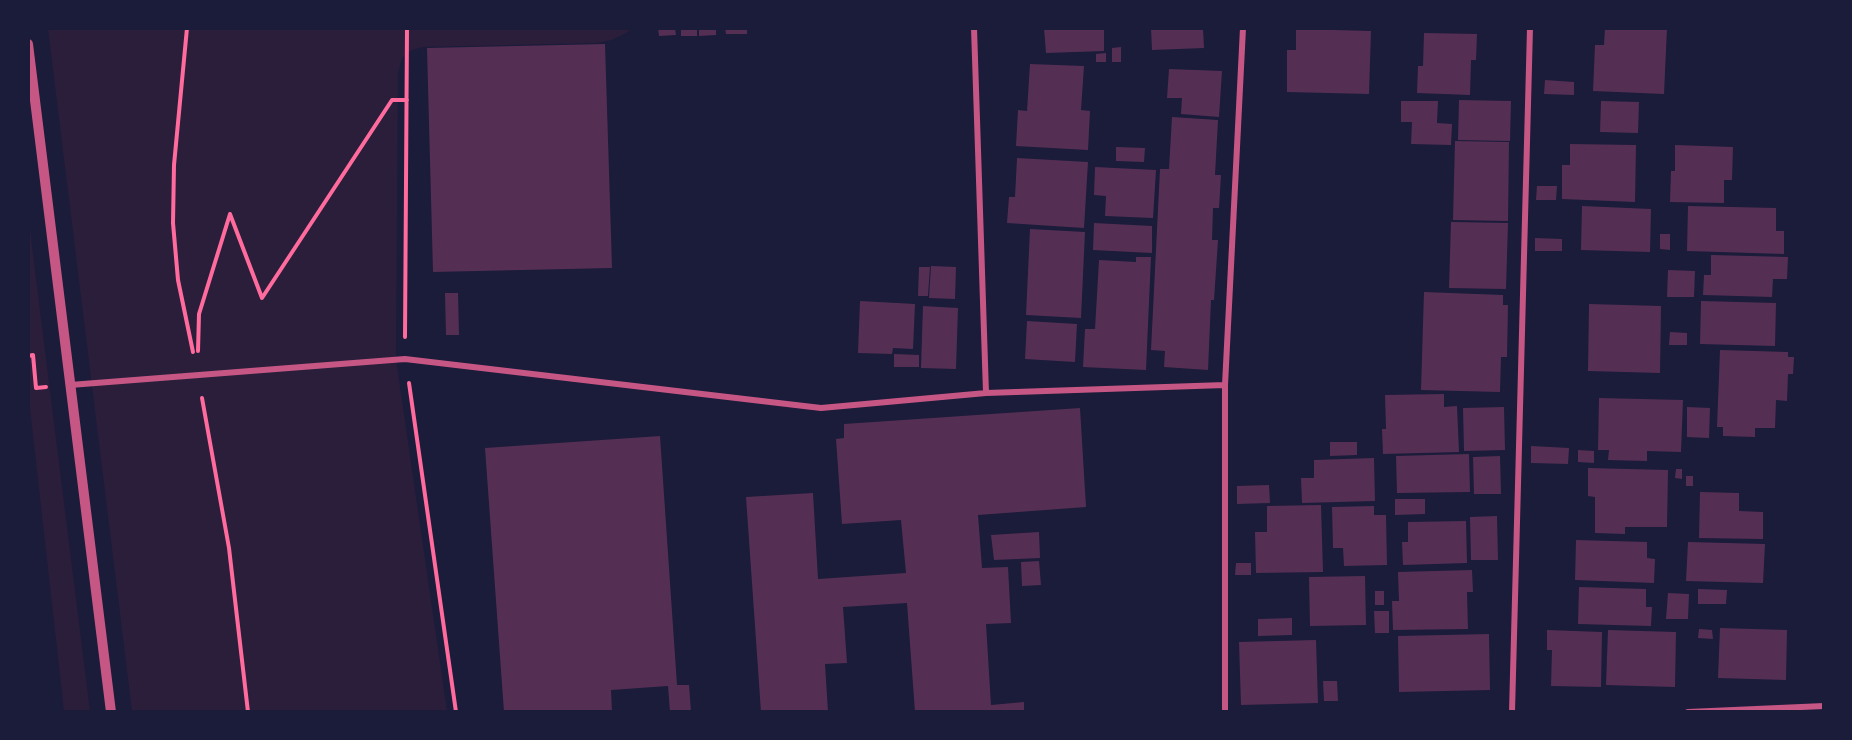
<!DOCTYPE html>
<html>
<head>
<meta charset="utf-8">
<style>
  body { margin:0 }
  #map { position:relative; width:1852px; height:740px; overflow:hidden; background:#1b1b3a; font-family:"Archivo Narrow",sans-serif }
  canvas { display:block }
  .frame { position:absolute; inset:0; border:30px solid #1b1b3a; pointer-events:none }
</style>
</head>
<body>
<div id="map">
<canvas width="1852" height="740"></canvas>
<div class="frame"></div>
</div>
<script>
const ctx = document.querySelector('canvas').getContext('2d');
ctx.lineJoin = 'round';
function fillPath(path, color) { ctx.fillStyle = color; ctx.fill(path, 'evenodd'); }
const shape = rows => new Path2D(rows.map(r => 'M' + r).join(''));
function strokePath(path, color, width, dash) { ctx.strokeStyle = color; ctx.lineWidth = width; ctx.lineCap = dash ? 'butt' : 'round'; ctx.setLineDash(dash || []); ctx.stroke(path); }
fillPath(shape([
  [48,29,631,29,626,33,612,40,597,43,423,47,412,50,402,58,398,73,396,359,447,711,132,711],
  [28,214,90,711,64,711,29,400]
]), '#2a1e3b');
fillPath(shape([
  [658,28,675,28,676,35,659,36],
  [681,28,697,28,697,36,681,36],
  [699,28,716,28,716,35,699,36],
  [725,28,747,28,747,34,726,34],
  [1044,28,1104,28,1104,51,1046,53],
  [1151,28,1203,28,1204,48,1152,50],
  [1605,28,1667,28,1664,94,1593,91,1595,45,1604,45],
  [1296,29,1371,31,1369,94,1287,92,1287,50,1296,50],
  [1424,33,1477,34,1476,60,1471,60,1470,95,1417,93,1418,66,1423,66],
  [605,44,612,268,433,272,427,48],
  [1121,47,1121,62,1112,62,1112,48],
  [1106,53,1106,62,1096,62,1096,54],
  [1030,64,1084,66,1081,110,1090,111,1088,150,1016,146,1018,110,1027,111],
  [1169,69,1222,71,1219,117,1181,114,1182,98,1167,98],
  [1545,80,1574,82,1574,95,1544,94],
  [1459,100,1511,101,1510,141,1458,140],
  [1401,101,1438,101,1437,123,1452,124,1451,145,1411,144,1412,122,1401,122],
  [1601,101,1639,102,1638,133,1600,132],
  [1172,117,1218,120,1215,175,1221,175,1219,208,1213,208,1212,240,1218,240,1214,300,1211,300,1208,370,1164,367,1165,351,1151,350,1160,169,1169,169],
  [1455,141,1509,142,1508,221,1453,220],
  [1570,144,1636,145,1635,202,1562,199,1562,165,1570,165],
  [1675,145,1733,147,1732,180,1724,180,1724,203,1670,202,1671,171,1675,171],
  [1116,147,1145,148,1144,162,1116,161],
  [1017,158,1088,162,1084,228,1007,223,1009,197,1015,197],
  [1095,167,1156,170,1153,218,1105,216,1106,196,1094,195],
  [1537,186,1557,186,1556,200,1536,200],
  [1582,206,1651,209,1650,252,1581,250],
  [1688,206,1776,208,1776,231,1784,231,1784,254,1687,251],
  [1451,222,1508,223,1506,289,1449,288],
  [1094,223,1152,226,1152,253,1093,250],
  [1030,229,1085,232,1081,318,1026,315],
  [1660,234,1670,234,1670,250,1660,249],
  [1535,238,1562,239,1562,251,1535,251],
  [1711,255,1788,257,1787,279,1773,279,1772,297,1703,295,1704,275,1711,275],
  [1136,257,1151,257,1146,370,1083,367,1085,329,1095,329,1099,260,1136,262],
  [931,266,956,267,955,299,929,298],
  [919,267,930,267,928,296,918,296],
  [1668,270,1695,271,1694,297,1667,297],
  [1424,292,1503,295,1503,305,1508,305,1507,357,1501,357,1500,392,1421,390],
  [445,293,458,293,459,335,446,335],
  [860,301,915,304,913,349,893,348,892,354,858,353],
  [1701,301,1776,303,1775,346,1700,344],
  [1589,304,1661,306,1660,373,1588,371],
  [923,306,958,308,956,369,921,368],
  [1027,321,1077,324,1075,362,1025,359],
  [1670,332,1687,333,1687,345,1669,345],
  [1720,350,1788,352,1788,357,1794,357,1793,374,1788,374,1787,401,1776,400,1775,428,1755,428,1755,437,1723,436,1723,427,1717,427],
  [894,354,919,355,919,367,894,367],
  [1444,394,1444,407,1457,406,1459,452,1383,454,1382,429,1386,429,1385,395],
  [1599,398,1683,400,1681,452,1647,451,1647,461,1608,460,1609,450,1598,450],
  [1504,407,1505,450,1464,451,1463,408],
  [1687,407,1710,408,1709,438,1687,437],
  [1080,408,1086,507,978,515,982,568,1008,567,1011,623,986,624,991,705,1024,702,1024,712,915,712,907,603,843,607,847,663,825,664,828,712,761,712,746,497,813,493,818,579,906,573,901,520,842,524,836,439,844,438,844,424],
  [660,436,677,685,689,685,691,712,670,712,668,686,611,690,612,712,504,712,485,448],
  [1330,442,1357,442,1357,455,1330,456],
  [1531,446,1569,448,1568,464,1531,463],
  [1578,450,1594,451,1594,463,1578,462],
  [1469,454,1470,492,1397,493,1396,456],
  [1500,456,1501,494,1474,494,1473,457],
  [1374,458,1375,501,1302,503,1301,478,1314,478,1314,460],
  [1588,468,1668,470,1667,527,1625,527,1625,534,1595,533,1595,497,1588,496],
  [1676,469,1682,469,1682,479,1675,478],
  [1686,476,1693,476,1693,486,1686,486],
  [1269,485,1270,503,1237,504,1237,486],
  [1700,492,1739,493,1739,511,1763,512,1763,539,1699,538],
  [1395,499,1425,499,1425,514,1395,515],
  [1321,505,1323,572,1256,573,1255,532,1267,532,1267,506],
  [1374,506,1374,515,1386,515,1387,565,1344,566,1343,548,1333,548,1332,507],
  [1497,516,1498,560,1471,560,1470,517],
  [1466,521,1467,563,1403,565,1402,542,1408,542,1408,522],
  [1039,532,1040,558,994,560,991,535],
  [1576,540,1647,542,1647,558,1655,559,1654,583,1575,580],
  [1688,542,1765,544,1763,583,1686,581],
  [1039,561,1041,585,1022,586,1021,562],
  [1236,563,1251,563,1251,575,1235,575],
  [1472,570,1473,592,1467,592,1468,629,1393,630,1392,601,1399,601,1398,572],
  [1365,576,1366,625,1310,626,1309,577],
  [1579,587,1646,589,1646,607,1652,607,1651,626,1578,624],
  [1698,589,1727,590,1726,604,1698,604],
  [1375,591,1384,591,1384,605,1375,605],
  [1668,593,1689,594,1688,619,1666,619],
  [1374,611,1389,611,1389,633,1375,633],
  [1292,618,1292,635,1258,636,1258,619],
  [1720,628,1787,630,1786,680,1718,678],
  [1699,629,1712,630,1713,639,1698,638],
  [1547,630,1602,632,1601,687,1551,686,1552,650,1547,650],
  [1608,630,1676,632,1675,687,1606,685],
  [1489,634,1490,690,1399,692,1398,636],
  [1316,640,1318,703,1241,705,1239,642],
  [1323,681,1337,681,1338,701,1324,701]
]), '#542f53');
strokePath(shape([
  [187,28,174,165,173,223,178,280,193,352],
  [405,337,407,28],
  [198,351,199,314,230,214,262,298,392,100,407,100],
  [28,356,33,355,36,388,46,387],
  [409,383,456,712],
  [202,398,229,548,248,712]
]), '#ff6b9d', 4);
strokePath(shape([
  [974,28,986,393],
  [70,385,405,359,821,408,986,393,1225,385],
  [1225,712,1225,385,1243,28],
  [1512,712,1530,28],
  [1688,712,1824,706]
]), '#c65784', 6);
strokePath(shape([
  [28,44,111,712]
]), '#c65784', 10);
</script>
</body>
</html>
